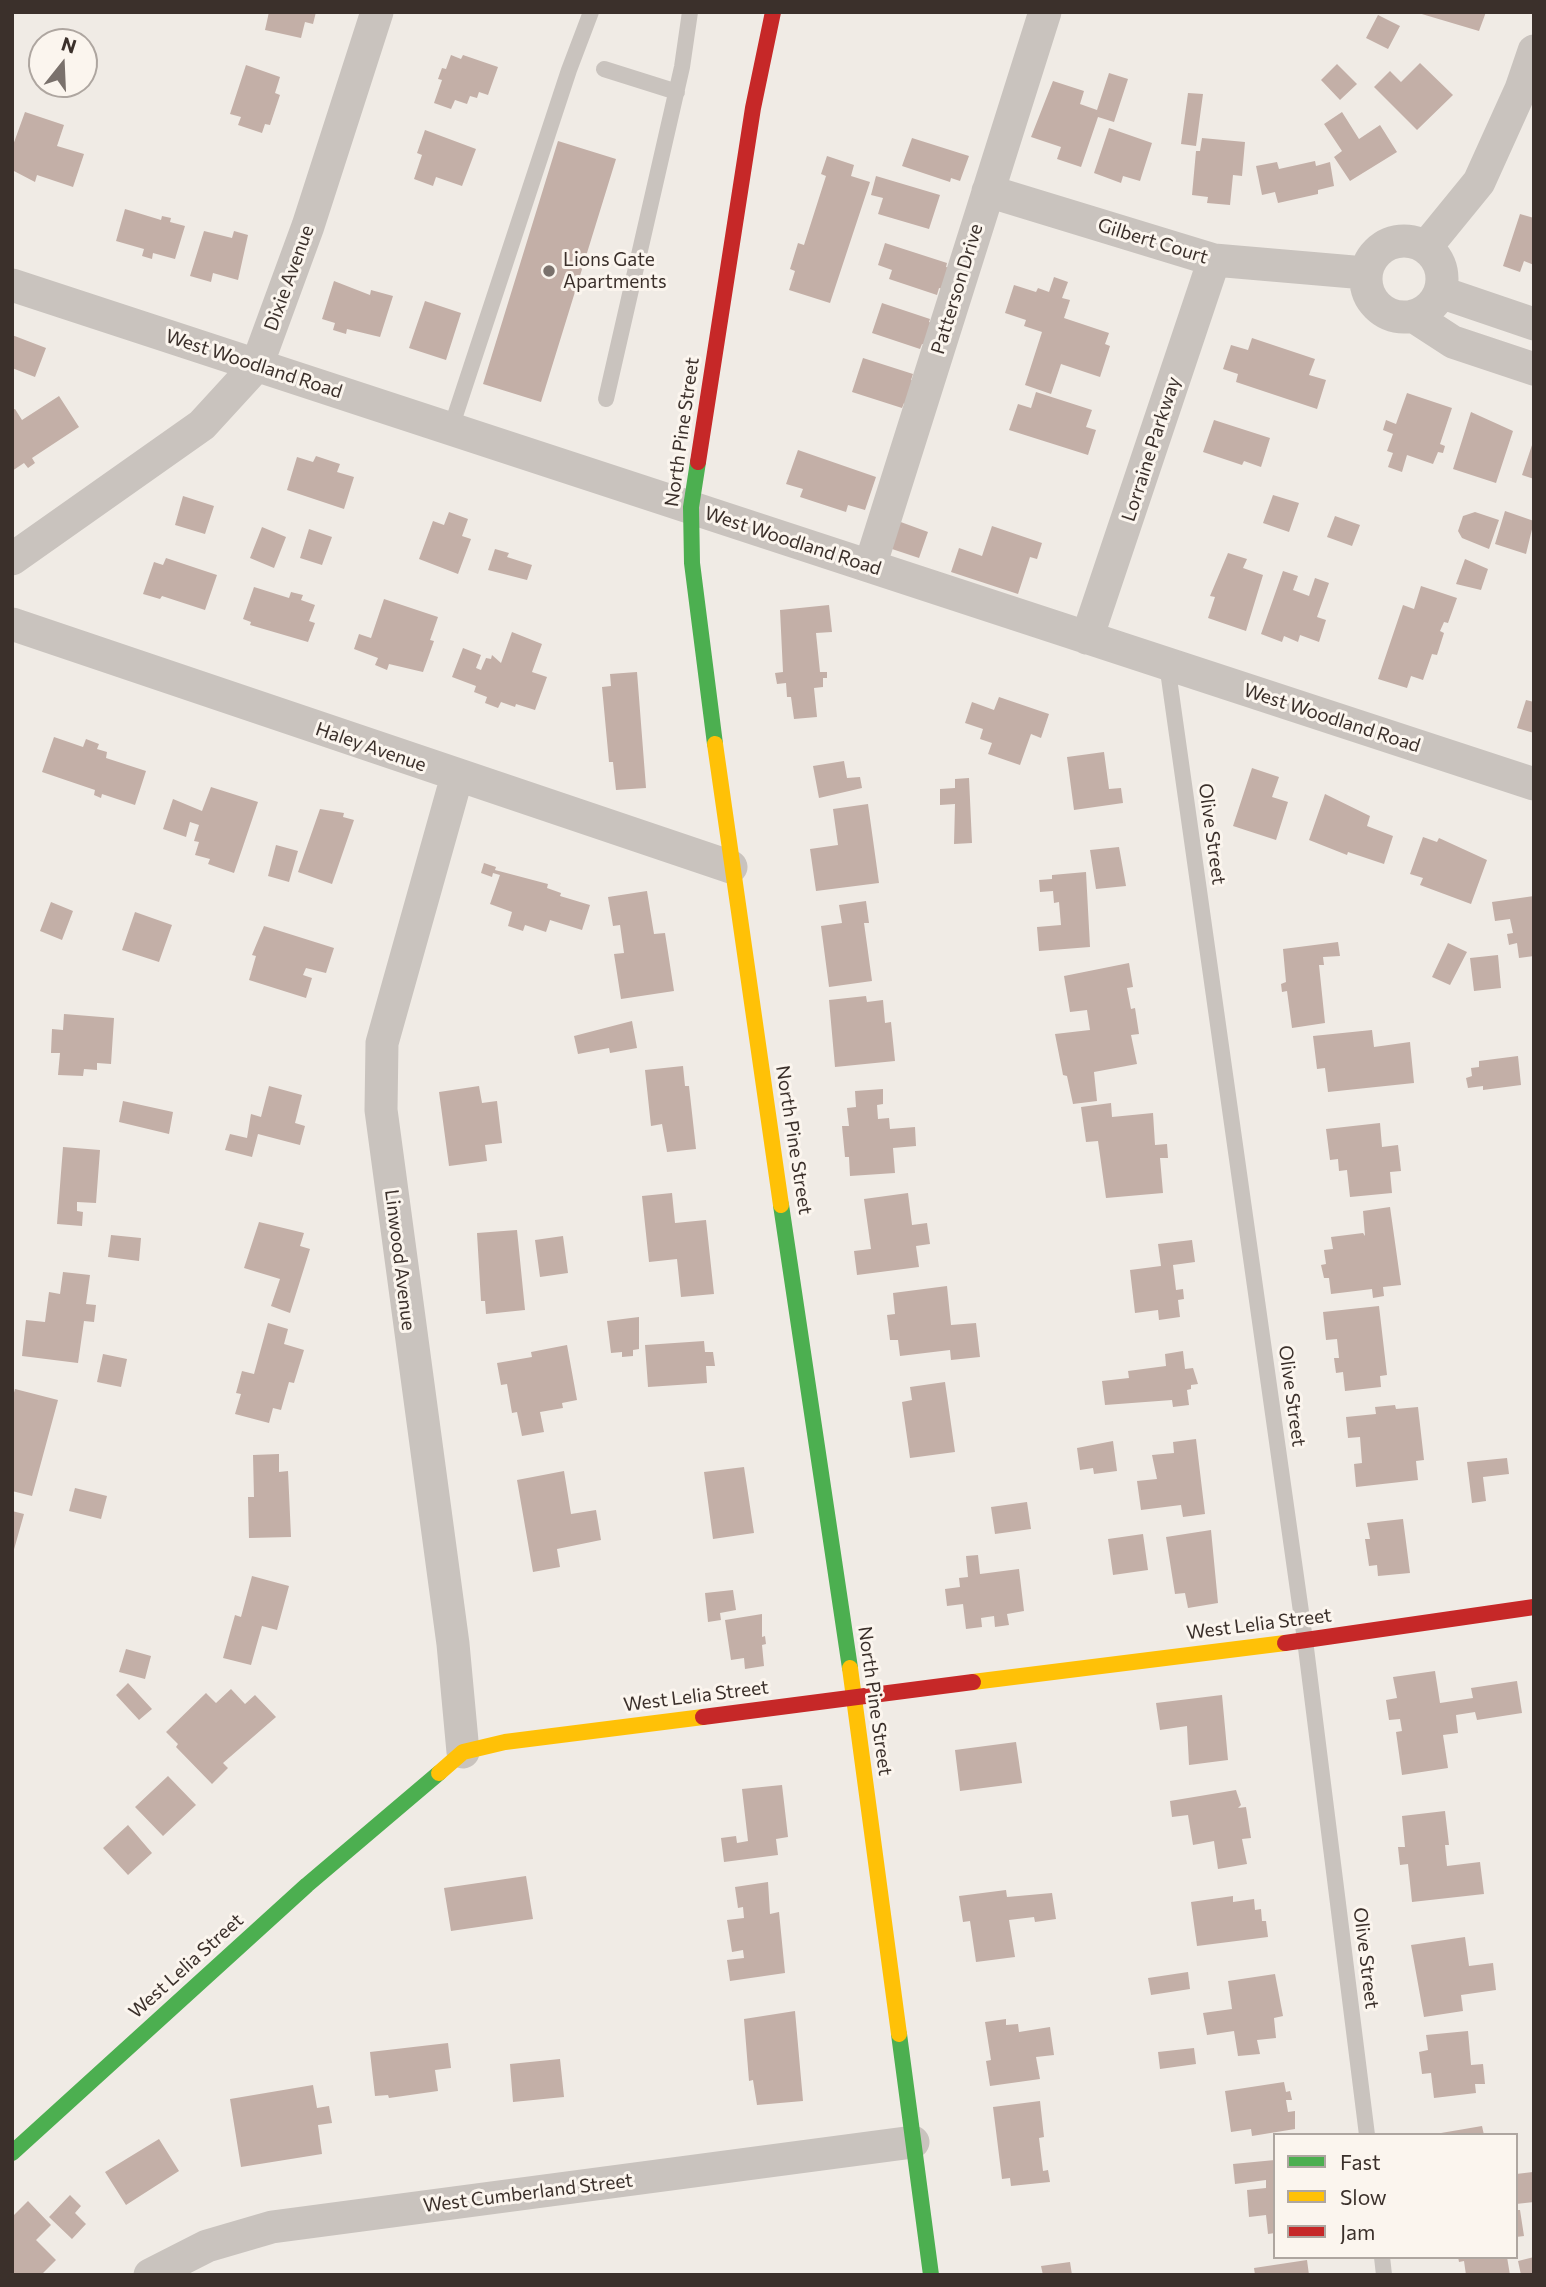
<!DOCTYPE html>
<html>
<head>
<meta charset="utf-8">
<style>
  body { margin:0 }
  #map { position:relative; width:1546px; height:2287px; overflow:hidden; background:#f0ebe5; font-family:Commissioner,sans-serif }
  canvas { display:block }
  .frame { position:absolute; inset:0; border:14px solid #3b302b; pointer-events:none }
  .legend { position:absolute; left:1273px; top:2133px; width:245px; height:126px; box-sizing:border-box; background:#fbf5ee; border:2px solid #aea6a0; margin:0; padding:9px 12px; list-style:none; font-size:21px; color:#3b302b }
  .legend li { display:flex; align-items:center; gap:14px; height:35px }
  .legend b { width:35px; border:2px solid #aea6a0 }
  .north { position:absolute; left:28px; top:28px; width:70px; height:70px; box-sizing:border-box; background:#fbf5ee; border:2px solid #aea6a0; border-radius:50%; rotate:18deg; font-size:19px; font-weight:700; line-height:28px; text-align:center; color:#3b302b }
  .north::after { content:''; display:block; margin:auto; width:24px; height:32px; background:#7a716c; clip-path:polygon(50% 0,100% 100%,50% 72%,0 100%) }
</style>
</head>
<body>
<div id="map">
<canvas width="1546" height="2287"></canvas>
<div class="frame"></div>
<ul class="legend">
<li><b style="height:9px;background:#4caf50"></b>Fast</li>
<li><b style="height:9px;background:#ffc107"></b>Slow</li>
<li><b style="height:9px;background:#c62828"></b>Jam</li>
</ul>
<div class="north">N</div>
</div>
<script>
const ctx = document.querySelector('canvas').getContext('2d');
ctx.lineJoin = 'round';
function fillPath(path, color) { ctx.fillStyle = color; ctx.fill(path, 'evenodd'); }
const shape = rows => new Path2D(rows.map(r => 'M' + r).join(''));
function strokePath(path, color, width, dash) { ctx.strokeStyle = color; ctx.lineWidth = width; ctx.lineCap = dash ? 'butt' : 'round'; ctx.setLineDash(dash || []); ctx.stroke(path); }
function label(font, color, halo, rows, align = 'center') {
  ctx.font = font + ' Commissioner,sans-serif'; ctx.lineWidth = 6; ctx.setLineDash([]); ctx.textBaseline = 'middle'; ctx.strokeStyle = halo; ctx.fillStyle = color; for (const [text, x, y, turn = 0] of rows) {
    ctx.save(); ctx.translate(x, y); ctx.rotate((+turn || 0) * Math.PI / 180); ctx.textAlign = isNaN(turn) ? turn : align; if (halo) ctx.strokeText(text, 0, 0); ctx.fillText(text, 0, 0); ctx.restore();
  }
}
fillPath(shape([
  [269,12,316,12,313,24,305,22,301,38,265,30],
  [1415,12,1486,12,1479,31],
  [1378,15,1400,26,1388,49,1366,38],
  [451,55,461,59,463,55,498,67,488,95,479,92,477,98,470,96,467,104,455,100,451,109,434,103,442,80,438,79,442,68,446,69],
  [1420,63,1453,95,1417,130,1374,87,1390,71,1401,82],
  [1337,64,1357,84,1340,100,1321,80],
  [246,65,280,77,275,93,280,95,270,125,265,124,262,133,238,125,241,117,230,114],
  [1109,73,1128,79,1114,122,1098,117,1081,167,1057,159,1061,147,1031,137,1053,81,1084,91,1080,104,1097,110],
  [1188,93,1203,94,1196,146,1181,144],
  [25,112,64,125,57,146,84,154,73,187,37,175,35,182,12,170,12,148],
  [1342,112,1359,139,1380,125,1397,152,1350,181,1334,157,1342,151,1324,124],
  [1109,128,1152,143,1140,181,1123,176,1121,183,1094,173],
  [425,130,476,149,462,186,436,177,433,186,414,179,422,155,417,153],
  [912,138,969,156,960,181,951,178,950,182,902,166],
  [1202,138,1245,142,1242,176,1233,175,1230,205,1207,203,1208,197,1192,195,1196,151,1200,151],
  [558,141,616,159,541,402,483,384],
  [827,156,854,165,851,176,870,182,830,303,789,290,795,271,790,269,798,243,804,245,826,176,821,174],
  [1315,161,1316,166,1330,162,1334,186,1318,190,1318,194,1278,203,1275,192,1262,195,1256,166,1277,162,1279,169],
  [876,176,940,195,929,229,878,214,883,198,871,195],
  [125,209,161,220,162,216,171,218,170,222,185,226,175,259,153,253,152,259,142,256,144,249,116,241],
  [1520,214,1534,218,1534,265,1524,261,1520,272,1503,266],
  [204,231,232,238,234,231,248,235,238,280,213,273,211,282,190,276],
  [885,243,947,263,946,267,954,269,947,290,939,288,937,295,889,279,892,270,878,265],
  [1054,277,1068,282,1062,298,1070,300,1064,318,1109,333,1105,344,1110,346,1100,377,1061,364,1051,394,1025,385,1042,332,1024,326,1026,320,1005,313,1014,285,1036,292,1038,288,1049,292],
  [334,281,370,295,371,290,393,296,380,337,347,329,346,334,333,330,335,323,322,319],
  [425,301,461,313,446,360,409,348],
  [882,303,930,319,929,322,937,325,931,346,922,344,920,349,872,333],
  [12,335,46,348,35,377,12,368],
  [1252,338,1315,359,1309,375,1326,380,1317,409,1236,382,1238,374,1223,369,1231,345,1248,350],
  [863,358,913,374,911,380,919,382,911,406,904,403,902,408,852,392],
  [1036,392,1092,410,1086,427,1096,430,1088,455,1009,430,1018,404,1031,408],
  [1407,393,1452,408,1440,444,1445,446,1443,453,1438,452,1433,464,1407,455,1402,472,1388,467,1393,453,1387,451,1393,434,1383,430,1386,420,1396,424],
  [59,396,79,427,32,458,35,463,28,468,24,463,12,471,12,410,15,409,22,420],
  [1471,412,1513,431,1496,483,1453,469],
  [1214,420,1270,438,1261,467,1244,461,1242,465,1203,452],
  [1533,442,1534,442,1534,479,1522,475],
  [798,450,876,477,865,510,848,505,846,512,800,497,803,489,786,484],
  [316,456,340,464,337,472,354,477,344,509,287,490,297,457,313,462],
  [1273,495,1299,503,1289,532,1263,523],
  [183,496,214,506,205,534,175,525],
  [1505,511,1534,521,1526,554,1495,544],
  [449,512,468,519,462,536,471,539,458,574,419,559,433,521,444,525],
  [1475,512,1499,520,1489,549,1462,538,1458,531,1463,516],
  [1335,516,1360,525,1352,546,1327,537],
  [898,521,928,532,919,558,889,548],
  [992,526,1042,543,1037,559,1030,557,1018,594,951,572,959,548,982,556],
  [262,527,286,537,274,568,250,558],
  [309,529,332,537,322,565,300,558],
  [495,549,509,553,507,557,532,565,527,580,488,570],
  [1228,553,1247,559,1243,568,1263,575,1246,631,1208,618,1215,597,1210,596],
  [166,558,217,575,205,610,162,596,160,599,143,594,154,562,163,565],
  [1465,559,1488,569,1481,590,1456,584],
  [1283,571,1298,576,1293,590,1309,596,1315,578,1329,583,1317,617,1326,620,1319,642,1300,635,1298,642,1284,636,1282,642,1261,634],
  [1421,586,1457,598,1448,623,1444,622,1440,631,1444,633,1437,655,1432,654,1423,680,1411,676,1407,688,1378,679,1403,605,1414,609],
  [254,587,289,598,291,592,303,595,301,600,315,605,309,621,315,623,308,642,250,625,251,622,243,619],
  [384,599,438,617,430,640,434,641,423,672,389,664,387,670,375,665,378,658,354,649,359,634,371,638],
  [829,605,832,632,816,633,820,672,827,672,827,678,823,678,823,687,814,688,817,717,794,719,791,697,787,697,786,683,777,684,775,673,783,672,780,610],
  [512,632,542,644,532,672,547,677,535,710,516,704,515,707,501,702,498,708,485,703,487,697,474,692,476,686,452,677,463,648,481,655,476,668,481,670,486,658,491,659,492,655,501,663],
  [637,672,646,788,616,790,613,762,609,762,602,687,611,686,610,674],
  [999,697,1049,714,1041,738,1031,734,1020,765,988,754,992,743,980,739,983,729,965,723,972,702,994,710],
  [1526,700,1534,702,1534,733,1517,728],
  [54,737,83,747,86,739,99,744,97,749,107,752,106,758,146,771,135,805,102,794,101,798,94,795,95,790,42,772],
  [1104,752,1109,789,1121,788,1123,803,1074,810,1067,757],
  [844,761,847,778,860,777,862,788,819,798,813,766],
  [1252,768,1279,777,1272,797,1288,802,1276,840,1233,826],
  [969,778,972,843,954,844,955,804,940,805,940,789,955,788,955,779],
  [211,787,258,802,234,873,208,864,210,859,195,855,199,842,194,841,199,825,190,822,186,837,163,829,173,799,202,811],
  [1325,794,1370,816,1367,826,1393,836,1384,864,1348,852,1347,855,1309,840],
  [868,804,879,883,816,891,810,849,838,845,833,809],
  [320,809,344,813,343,817,354,820,332,884,298,872],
  [1423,837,1437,842,1439,838,1487,860,1471,904,1420,885,1423,878,1410,874],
  [276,845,298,851,289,882,268,876],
  [1119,847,1126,886,1096,889,1090,850],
  [484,863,496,867,495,870,548,884,547,888,561,893,560,896,590,905,582,930,550,920,546,932,525,925,523,931,508,926,512,912,490,904,500,875,493,873,492,877,481,873],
  [1086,872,1090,947,1039,951,1037,927,1061,925,1059,902,1054,903,1053,891,1040,892,1039,880,1052,879,1052,875],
  [647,891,654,934,665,933,674,991,621,999,614,954,624,953,620,925,613,926,608,897],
  [1534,896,1534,956,1519,958,1517,943,1509,945,1507,934,1513,933,1510,919,1495,921,1492,902],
  [866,901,869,923,864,923,872,981,829,987,821,926,842,923,839,905],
  [51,902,73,911,62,940,40,931],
  [135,912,172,925,159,962,122,950],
  [264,926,334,948,326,973,306,968,303,975,312,978,306,998,249,980,256,956,252,955],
  [1338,942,1340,956,1323,957,1324,965,1319,965,1325,1023,1292,1028,1287,991,1282,992,1281,984,1286,982,1283,949],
  [1448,943,1467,952,1450,985,1432,977],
  [1498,955,1501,988,1474,991,1470,958],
  [1129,963,1133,987,1127,988,1131,1009,1135,1008,1139,1034,1131,1035,1137,1064,1094,1072,1097,1101,1073,1104,1067,1076,1063,1075,1055,1034,1090,1030,1087,1010,1070,1012,1064,976],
  [866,996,867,1002,883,1000,885,1023,891,1022,895,1061,835,1067,829,1000],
  [64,1014,114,1018,111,1064,97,1063,97,1070,84,1069,83,1076,58,1075,60,1053,51,1053,52,1029,63,1030],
  [632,1021,637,1048,610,1053,609,1048,578,1054,574,1036],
  [1372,1030,1374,1047,1410,1042,1414,1083,1328,1092,1325,1068,1317,1069,1313,1036],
  [1518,1056,1521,1085,1483,1090,1483,1086,1468,1088,1466,1078,1472,1076,1471,1068,1479,1067,1479,1061],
  [683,1066,685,1086,689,1086,696,1149,667,1152,662,1124,651,1126,645,1070],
  [269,1086,302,1095,295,1123,305,1126,300,1145,258,1134,252,1157,225,1150,230,1134,247,1138,251,1114,261,1117],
  [479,1086,482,1103,497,1101,502,1143,485,1145,487,1161,449,1166,439,1092],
  [883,1089,883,1104,877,1105,878,1119,889,1118,890,1129,915,1127,916,1146,893,1148,895,1173,850,1176,849,1157,845,1157,842,1126,849,1126,847,1108,856,1107,855,1091],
  [123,1101,173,1112,169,1134,119,1122],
  [1111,1103,1112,1117,1153,1113,1155,1145,1167,1144,1168,1158,1160,1158,1163,1193,1106,1198,1098,1141,1086,1142,1081,1107],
  [1380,1123,1382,1147,1398,1145,1401,1171,1390,1172,1392,1193,1350,1197,1347,1170,1339,1171,1338,1159,1330,1160,1326,1129],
  [63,1147,100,1150,96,1203,77,1202,77,1211,83,1212,82,1226,57,1224],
  [672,1193,675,1223,706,1220,714,1294,681,1297,677,1259,649,1262,642,1196],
  [908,1193,912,1225,927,1223,930,1244,916,1246,919,1267,857,1275,854,1251,871,1249,864,1199],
  [1390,1207,1401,1285,1383,1287,1384,1296,1373,1298,1372,1289,1331,1294,1329,1278,1324,1278,1321,1265,1326,1264,1324,1250,1333,1249,1331,1237,1363,1233,1365,1236,1363,1211],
  [259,1222,304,1233,300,1246,310,1249,290,1313,271,1306,280,1279,244,1268],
  [517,1230,525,1310,486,1314,485,1301,481,1301,477,1233],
  [111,1235,141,1238,139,1261,108,1257],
  [563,1236,568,1273,540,1277,535,1240],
  [1192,1240,1195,1262,1173,1265,1176,1290,1183,1289,1184,1299,1178,1300,1180,1317,1159,1320,1158,1310,1135,1313,1130,1270,1161,1266,1158,1244],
  [63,1272,90,1275,86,1304,96,1305,94,1322,84,1321,78,1363,22,1356,26,1320,45,1322,49,1292,60,1294],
  [947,1286,951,1325,976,1323,980,1357,951,1360,950,1350,900,1356,898,1340,890,1340,887,1315,895,1314,893,1293],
  [1379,1306,1387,1375,1380,1376,1381,1387,1345,1391,1343,1372,1336,1373,1334,1358,1339,1358,1337,1339,1326,1340,1323,1312],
  [639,1317,639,1349,633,1350,633,1356,622,1357,622,1352,611,1353,607,1321],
  [268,1323,288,1329,284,1344,304,1350,294,1383,289,1382,281,1410,273,1408,269,1423,235,1414,241,1394,236,1393,242,1371,254,1374],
  [704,1341,705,1352,713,1352,715,1366,706,1366,707,1383,648,1387,645,1345],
  [567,1345,577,1400,562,1403,563,1408,540,1412,544,1432,522,1436,517,1412,512,1413,507,1384,501,1385,497,1363,532,1357,531,1352],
  [1183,1351,1185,1369,1193,1368,1198,1384,1191,1385,1191,1389,1187,1390,1189,1405,1173,1407,1172,1400,1105,1405,1102,1381,1129,1378,1128,1371,1166,1366,1165,1354],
  [103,1354,127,1359,121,1387,97,1382],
  [945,1382,955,1452,910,1458,902,1402,912,1400,910,1387],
  [15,1389,58,1400,32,1496,12,1491,12,1400],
  [1395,1405,1396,1409,1418,1407,1424,1460,1416,1461,1418,1480,1356,1487,1354,1464,1362,1463,1360,1437,1348,1438,1346,1417,1376,1414,1375,1407],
  [1196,1439,1205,1514,1183,1517,1181,1505,1141,1510,1137,1481,1157,1479,1152,1455,1174,1453,1173,1442],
  [1113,1441,1117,1471,1094,1474,1093,1468,1080,1470,1077,1448],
  [279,1454,279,1472,288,1471,291,1537,249,1538,248,1497,254,1497,253,1455],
  [1507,1458,1509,1474,1483,1477,1486,1501,1472,1503,1467,1462],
  [744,1467,754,1533,713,1539,704,1472],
  [564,1471,571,1514,596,1510,601,1540,557,1549,560,1567,533,1572,517,1480],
  [75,1488,107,1496,101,1519,69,1511],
  [1027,1502,1031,1529,995,1534,991,1507],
  [12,1511,24,1514,13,1553,12,1553],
  [1403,1519,1410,1573,1378,1576,1377,1565,1369,1566,1365,1539,1370,1539,1367,1523],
  [1211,1530,1218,1603,1188,1608,1185,1593,1175,1594,1166,1537],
  [1143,1534,1148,1570,1113,1575,1108,1539],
  [978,1555,980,1574,1019,1569,1024,1611,1007,1614,1009,1625,995,1627,994,1616,981,1618,982,1627,966,1629,963,1604,947,1606,945,1589,960,1587,959,1578,968,1577,966,1556],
  [252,1576,289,1586,277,1630,262,1626,251,1665,223,1658,235,1615,241,1617],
  [733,1590,736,1610,720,1613,721,1620,708,1622,705,1593],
  [762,1614,762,1637,765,1636,766,1644,762,1645,764,1666,745,1669,744,1658,731,1660,725,1620],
  [126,1649,151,1656,145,1679,119,1672],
  [1435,1671,1440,1703,1473,1698,1471,1688,1517,1681,1522,1713,1477,1720,1475,1712,1456,1715,1458,1733,1443,1735,1448,1768,1402,1775,1396,1732,1402,1731,1400,1719,1389,1720,1386,1700,1397,1698,1393,1677],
  [128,1683,152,1709,139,1720,116,1695],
  [231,1689,245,1704,255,1695,276,1717,223,1763,228,1768,212,1784,176,1747,178,1744,166,1732,206,1693,216,1703],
  [1222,1695,1228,1760,1189,1765,1187,1726,1160,1730,1156,1703],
  [1016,1742,1022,1783,960,1791,955,1750],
  [168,1776,196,1805,163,1836,135,1807],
  [782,1785,788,1837,776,1839,778,1855,724,1862,721,1838,736,1836,737,1843,748,1841,742,1789],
  [1236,1790,1241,1805,1238,1808,1246,1807,1251,1838,1242,1839,1247,1864,1218,1869,1214,1841,1193,1845,1188,1815,1172,1817,1170,1801],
  [1445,1811,1449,1845,1445,1845,1447,1866,1480,1862,1484,1894,1412,1902,1408,1864,1400,1865,1398,1847,1405,1847,1402,1816],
  [128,1825,152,1853,128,1875,103,1848],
  [526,1876,533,1919,451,1931,444,1888],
  [768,1882,770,1914,779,1912,785,1973,730,1981,727,1960,744,1958,743,1950,732,1952,727,1920,744,1918,743,1907,738,1908,735,1887],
  [1006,1890,1007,1897,1052,1893,1056,1919,1035,1922,1034,1917,1009,1920,1015,1957,976,1962,970,1921,963,1922,959,1896],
  [1233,1896,1233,1902,1254,1899,1255,1910,1261,1909,1262,1921,1266,1921,1268,1937,1197,1946,1191,1902],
  [1465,1937,1469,1966,1493,1963,1496,1990,1461,1995,1463,2011,1424,2017,1411,1945],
  [1188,1972,1190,1989,1151,1995,1148,1978],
  [1275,1974,1283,2016,1274,2018,1276,2038,1257,2040,1260,2054,1238,2056,1234,2031,1207,2035,1203,2013,1232,2009,1228,1981],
  [795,2011,803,2101,757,2105,753,2080,749,2081,744,2019],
  [1006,2019,1006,2025,1018,2024,1019,2032,1050,2027,1054,2055,1036,2057,1040,2079,990,2086,986,2061,991,2060,985,2022],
  [1468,2031,1471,2065,1483,2064,1485,2084,1475,2084,1476,2093,1434,2098,1431,2073,1422,2074,1419,2052,1428,2050,1426,2035],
  [448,2043,451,2068,435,2070,438,2091,389,2098,388,2095,375,2096,370,2052],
  [1194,2048,1196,2064,1160,2069,1158,2052],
  [560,2059,564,2097,513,2102,510,2064],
  [1284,2082,1286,2092,1290,2091,1292,2100,1286,2100,1288,2112,1295,2111,1295,2129,1252,2136,1251,2129,1231,2132,1225,2091],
  [313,2085,317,2108,329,2106,332,2123,318,2125,322,2154,241,2167,230,2099],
  [1040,2101,1044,2137,1039,2138,1043,2171,1048,2170,1050,2182,1011,2186,1010,2178,1002,2179,993,2107],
  [1482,2126,1484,2135,1441,2135,1441,2133],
  [159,2139,179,2171,126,2205,105,2172],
  [1275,2160,1275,2233,1268,2234,1266,2215,1249,2217,1247,2190,1266,2188,1266,2180,1235,2184,1233,2164],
  [1533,2172,1534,2202,1516,2204,1516,2174],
  [70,2195,81,2206,75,2213,86,2224,72,2239,49,2217],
  [28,2201,51,2225,36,2240,56,2260,41,2275,16,2275,12,2271,12,2217],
  [1516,2210,1520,2210,1524,2236,1516,2237],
  [1458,2257,1507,2257,1510,2275,1466,2275,1464,2261,1459,2262],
  [1534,2257,1534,2275,1521,2275,1518,2261],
  [1307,2260,1309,2275,1255,2275,1254,2268],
  [1070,2262,1072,2275,1043,2275,1041,2266]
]), '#c3afa7');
strokePath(shape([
  [604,69,677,92],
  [606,399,682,67,690,12],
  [451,428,569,70,591,12],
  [1167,664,1305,1640,1367,2135],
  [1382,2257,1384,2275]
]), '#c9c3be', 16);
strokePath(shape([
  [988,191,1214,260,1365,273],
  '1366 279a38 38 0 1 1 76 0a38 38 0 1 1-76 0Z',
  [1426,247,1479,182,1521,89,1534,51],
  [12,285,1534,784],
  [1440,292,1534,324],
  [1413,316,1453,342,1534,369],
  [12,559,202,425,257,365,308,226,377,12],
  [870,566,1045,12],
  [12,624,731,867],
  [1087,638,1214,260],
  [457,776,382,1043,381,1110,453,1644,463,1752],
  [150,2275,207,2246,272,2227,913,2142]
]), '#c9c3be', 33);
strokePath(shape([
  [698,462,691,507,692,563,715,744],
  [781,1205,850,1668],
  [899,2034,931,2275],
  [12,2153,307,1885,439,1773]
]), '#4caf50', 16);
strokePath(shape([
  [715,744,781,1205],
  [850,1668,899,2034],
  [973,1682,1285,1643],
  [439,1773,463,1752,505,1742,703,1717]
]), '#ffc107', 16);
strokePath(shape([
  [698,462,753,108,773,12],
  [1285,1643,1534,1607],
  [703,1717,973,1682]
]), '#c62828', 16);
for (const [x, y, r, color] of [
  [549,271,7,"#7a716c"]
]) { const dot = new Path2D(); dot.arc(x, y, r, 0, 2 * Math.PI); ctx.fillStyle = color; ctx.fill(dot); strokePath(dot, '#fbf5ee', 2.5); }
label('19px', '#3b302b', '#fbf5ee', [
  ["Gilbert Court",1153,241,17],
  ["Dixie Avenue",289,278,-70],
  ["Patterson Drive",957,289,-73],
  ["West Woodland Road",254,364,18],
  ["North Pine Street",682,432,-82],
  ["Lorraine Parkway",1151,449,-72],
  ["West Woodland Road",793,541,18],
  ["West Woodland Road",1332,718,18],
  ["Haley Avenue",371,747,19],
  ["Olive Street",1212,834,82],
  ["North Pine Street",794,1140,81],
  ["Linwood Avenue",400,1260,83],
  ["Olive Street",1292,1396,82],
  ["West Lelia Street",1259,1624,-7],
  ["West Lelia Street",696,1696,-7],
  ["North Pine Street",875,1701,82],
  ["Olive Street",1366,1958,83],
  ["West Lelia Street",186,1966,-42],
  ["West Cumberland Street",528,2193,-7]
]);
label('19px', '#3b302b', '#fbf5ee', [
  ["Lions Gate",563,260],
  ["Apartments",563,282]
], 'left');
</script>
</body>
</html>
